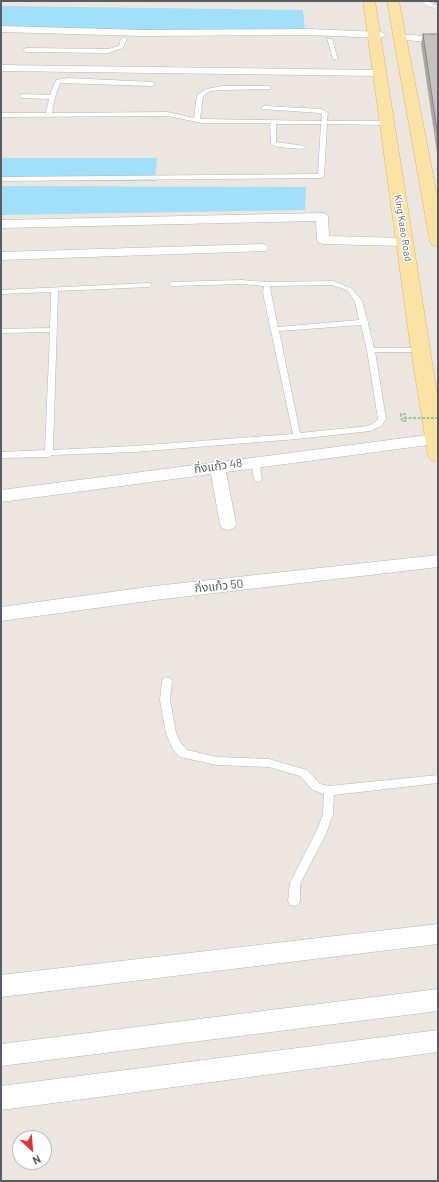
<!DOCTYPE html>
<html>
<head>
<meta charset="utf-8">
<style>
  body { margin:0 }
  #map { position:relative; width:439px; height:1182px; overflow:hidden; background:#ebe7e0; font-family:Barlow,sans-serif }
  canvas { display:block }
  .frame { position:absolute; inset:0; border:2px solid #595d61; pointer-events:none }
  .north { position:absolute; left:12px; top:1130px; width:40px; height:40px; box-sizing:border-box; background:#fff; border:1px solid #bdbec0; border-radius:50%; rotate:154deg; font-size:11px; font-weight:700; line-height:16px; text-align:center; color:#595d61 }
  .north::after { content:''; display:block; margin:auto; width:14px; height:18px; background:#e13139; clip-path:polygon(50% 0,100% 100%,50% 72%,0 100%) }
</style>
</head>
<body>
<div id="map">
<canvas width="439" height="1182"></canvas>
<div class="frame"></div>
<div class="north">N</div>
</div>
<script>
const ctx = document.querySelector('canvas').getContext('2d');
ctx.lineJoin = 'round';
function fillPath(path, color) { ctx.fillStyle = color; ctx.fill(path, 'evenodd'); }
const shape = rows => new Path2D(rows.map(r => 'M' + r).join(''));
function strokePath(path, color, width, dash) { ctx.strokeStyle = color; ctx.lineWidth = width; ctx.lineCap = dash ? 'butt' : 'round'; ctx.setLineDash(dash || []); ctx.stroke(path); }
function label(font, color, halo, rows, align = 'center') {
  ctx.font = font + ' Barlow,"Noto Sans Thai",sans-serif'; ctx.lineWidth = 3; ctx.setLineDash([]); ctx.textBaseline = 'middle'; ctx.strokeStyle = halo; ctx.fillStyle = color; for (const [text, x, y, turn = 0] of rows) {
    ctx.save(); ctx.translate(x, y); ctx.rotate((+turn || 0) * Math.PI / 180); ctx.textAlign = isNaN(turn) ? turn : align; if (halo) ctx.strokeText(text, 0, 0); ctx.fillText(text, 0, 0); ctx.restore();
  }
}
fillPath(shape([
  [1,6,303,10,305,30,1,32],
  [1,158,157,158,155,181,1,181],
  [1,186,306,187,305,210,1,215]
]), '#a1dffb');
const service = shape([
  [421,1,427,1,438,6,435,8,427,6,421,1],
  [124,37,127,39,123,48,108,53,26,52,23,50,26,48,108,49,119,46,121,39,124,37],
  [327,38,332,39,338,60,333,59,327,38],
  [68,78,152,82,155,84,152,86,60,83,55,97,52,113,168,112,194,118,197,95,206,89,223,86,269,86,271,87,271,89,223,90,210,91,203,96,200,119,322,121,322,114,320,113,262,109,261,108,264,106,321,109,328,113,327,121,387,121,390,123,387,125,327,124,324,176,321,178,1,181,1,177,318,174,321,124,276,124,276,142,305,146,306,147,303,149,278,147,271,144,270,123,202,123,168,116,1,117,1,113,46,113,49,99,22,98,19,96,22,94,50,95,56,80,68,78],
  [241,280,267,282,333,281,351,288,362,301,367,320,369,322,368,324,374,348,423,348,424,350,420,352,375,352,386,419,381,426,370,431,297,439,134,452,52,455,49,457,1,458,1,452,45,450,50,332,1,333,1,329,50,328,51,292,1,294,1,290,149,283,152,285,149,287,58,291,53,450,134,446,293,434,263,293,264,286,241,284,172,286,169,284,172,282,241,280],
  [332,285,347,290,355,301,359,320,278,327,271,293,270,286,332,285],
  [361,325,367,350,378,419,375,422,368,426,300,433,279,331,361,325],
  [255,458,259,461,262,479,258,482,254,479,251,461,255,458],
  [167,677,170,678,172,681,170,700,176,733,180,742,187,750,217,757,269,759,307,770,320,784,329,786,438,775,438,783,334,795,333,814,326,834,300,884,300,901,298,905,294,906,290,905,288,901,290,883,317,830,323,814,324,794,313,790,300,776,269,767,217,765,180,757,172,748,166,733,160,700,162,681,164,678,167,677]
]);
const minor = shape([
  [1,26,142,30,310,29,381,32,386,35,381,38,310,35,142,36,1,32,1,26],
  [399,34,438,37,438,43,395,39,394,37,399,34],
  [1,65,380,70,385,73,380,76,1,71,1,65],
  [322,213,326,214,328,217,329,236,405,238,409,239,411,242,409,245,405,246,323,244,319,243,317,240,316,221,1,228,1,220,322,213],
  [262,244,266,245,268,248,266,251,1,260,1,252,262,244],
  [435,434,438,435,438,443,435,444,226,472,236,524,234,528,228,530,222,528,220,524,211,474,1,502,1,490,211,463,217,461,221,462,435,434],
  [438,555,438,567,155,600,1,621,1,607,155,586,438,555],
  [438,924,438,944,1,997,1,975,438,924],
  [438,989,438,1011,1,1066,1,1044,438,989],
  [438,1030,438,1052,1,1110,1,1086,438,1030]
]);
const primary = shape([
  [363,1,375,1,438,400,438,462,431,460,428,455,411,350,363,1],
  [387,1,399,1,438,200,438,247,432,245,430,242,387,1]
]);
strokePath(service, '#b1b4b8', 1);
strokePath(minor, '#b1b4b8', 1);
strokePath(primary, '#ebb05a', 1);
strokePath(shape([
  [402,421,401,414,405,414,406,421,404,421,404,418]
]), '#98c69f', 2, [3, 1.5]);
fillPath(service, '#fff');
fillPath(minor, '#fff');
fillPath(primary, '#fbe2a5');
strokePath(shape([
  [404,418,438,418]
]), '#98c69f', 2, [3, 1.5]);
fillPath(shape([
  [431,1,438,1,438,3,435,3],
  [423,34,438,34,438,160,421,44]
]), '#aaa7a3');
const building = shape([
  [423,34,438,34,438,137,423,34]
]);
fillPath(building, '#c6c2bd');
strokePath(building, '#8b8884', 1);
label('10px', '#595d61', '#fff', [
  ["King Kaeo Road",403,228,81]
]);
label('12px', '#595d61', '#fff', [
  ["กิ่งแก้ว 48",218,466,-8],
  ["กิ่งแก้ว 50",219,586,-6]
]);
</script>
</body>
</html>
